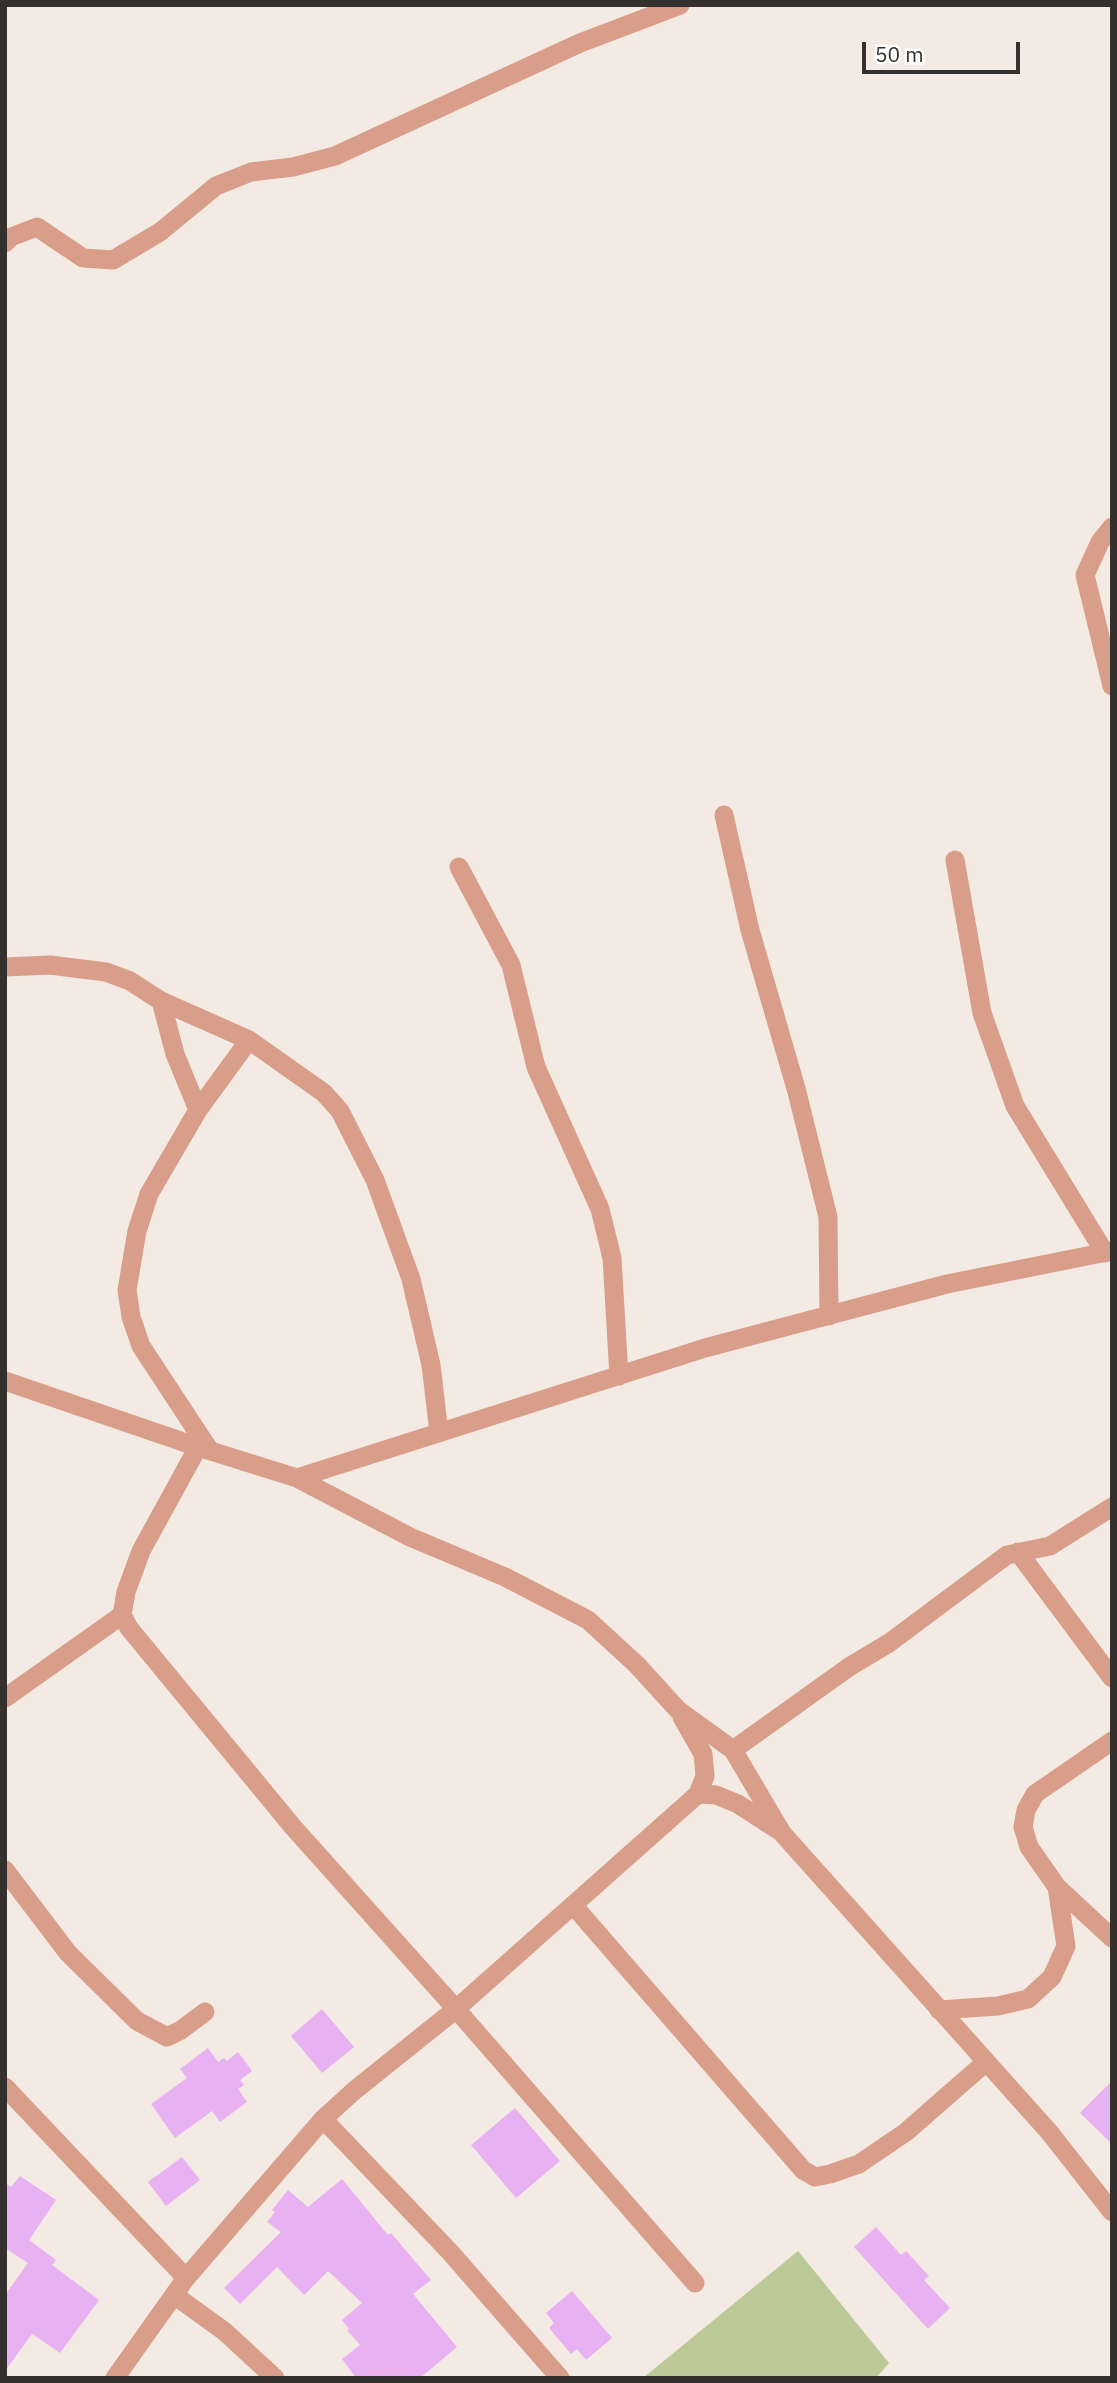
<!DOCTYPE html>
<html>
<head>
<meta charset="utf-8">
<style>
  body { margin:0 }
  #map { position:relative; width:1117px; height:2383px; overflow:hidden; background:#f3eae3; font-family:"IBM Plex Sans",sans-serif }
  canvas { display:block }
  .frame { position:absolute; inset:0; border:7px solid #33302d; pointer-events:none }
  .scale { position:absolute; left:862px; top:42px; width:158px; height:32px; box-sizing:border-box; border:4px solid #33302d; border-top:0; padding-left:9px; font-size:21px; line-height:24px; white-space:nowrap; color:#33302d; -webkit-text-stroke:5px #fff; paint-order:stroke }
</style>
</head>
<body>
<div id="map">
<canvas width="1117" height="2383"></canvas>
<div class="frame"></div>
<div class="scale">50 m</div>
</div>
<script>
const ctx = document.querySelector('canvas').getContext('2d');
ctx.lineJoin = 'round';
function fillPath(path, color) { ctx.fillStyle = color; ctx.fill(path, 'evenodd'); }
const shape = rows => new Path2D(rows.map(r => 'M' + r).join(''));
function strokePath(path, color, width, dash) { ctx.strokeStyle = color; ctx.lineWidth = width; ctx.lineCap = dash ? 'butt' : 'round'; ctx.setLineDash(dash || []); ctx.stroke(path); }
fillPath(shape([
  [798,2251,889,2363,876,2378,643,2378]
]), '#bbc997');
fillPath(shape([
  [322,2009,354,2047,322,2073,291,2036],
  [208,2048,218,2062,224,2058,227,2061,238,2052,252,2071,240,2080,244,2085,238,2089,247,2102,220,2122,212,2111,175,2138,151,2104,187,2078,180,2069],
  [1112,2081,1112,2144,1080,2113],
  [515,2108,560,2161,516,2198,471,2145],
  [182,2157,200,2180,166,2206,148,2182],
  [20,2176,56,2200,29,2240,56,2260,52,2265,99,2300,60,2353,32,2334,5,2371,5,2295,28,2263,5,2248,5,2183,11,2187],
  [342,2179,388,2235,391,2233,431,2280,413,2294,457,2347,420,2378,356,2378,342,2359,360,2345,347,2330,349,2329,342,2320,362,2303,328,2271,304,2295,277,2267,240,2304,224,2288,281,2232,267,2222,275,2212,272,2210,288,2190,308,2207],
  [876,2227,901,2255,906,2251,929,2276,924,2280,950,2308,928,2329,854,2247],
  [572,2291,612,2338,586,2360,577,2349,571,2354,549,2328,554,2323,546,2313]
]), '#e8b1f2');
strokePath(shape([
  [5,243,11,237,37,227,83,258,113,260,160,232,216,186,251,172,293,167,335,156,580,43,680,5],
  [1112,527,1100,542,1085,575,1112,686],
  [724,815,750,930,797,1092,828,1217,829,1316],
  [955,860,982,1013,1015,1106,1105,1253],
  [459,867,511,965,536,1067,600,1209,612,1258,619,1376],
  [5,967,50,965,106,972,130,981,161,1001,249,1040,324,1093,340,1111,375,1180,411,1279,431,1365,439,1433],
  [161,1001,175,1054,198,1110],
  [5,1381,198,1447,297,1478,410,1537,505,1577,588,1620,637,1665,678,1710,733,1750,782,1833,1050,2133,1112,2212],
  [198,1447,141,1551,126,1592,122,1615,129,1628,293,1827,456,2009,695,2283],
  [210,1451,141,1346,131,1317,127,1290,137,1231,149,1194,198,1110,249,1040],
  [297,1478,705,1348,947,1284,1112,1251],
  [1018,1552,1112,1678],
  [5,1698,122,1615],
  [1112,1741,1035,1794,1026,1810,1023,1827,1029,1847,1057,1887,1112,1938],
  [733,1750,849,1667,889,1643,1007,1555,1050,1546,1112,1507],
  [698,1794,716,1795,738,1804,778,1830],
  [5,1870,68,1953,137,2021,167,2037,181,2030,205,2012],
  [573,1905,803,2170,815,2177,830,2174,859,2164,906,2132,986,2062],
  [939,2010,998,2006,1028,1999,1052,1977,1066,1946,1057,1887],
  [5,2087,186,2278],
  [323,2119,450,2252,560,2378],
  [174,2295,224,2331,275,2378],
  [115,2378,186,2278,323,2119,355,2090,456,2009,698,1794,705,1776,703,1754,682,1717]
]), '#d89e8a', 19);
</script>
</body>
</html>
